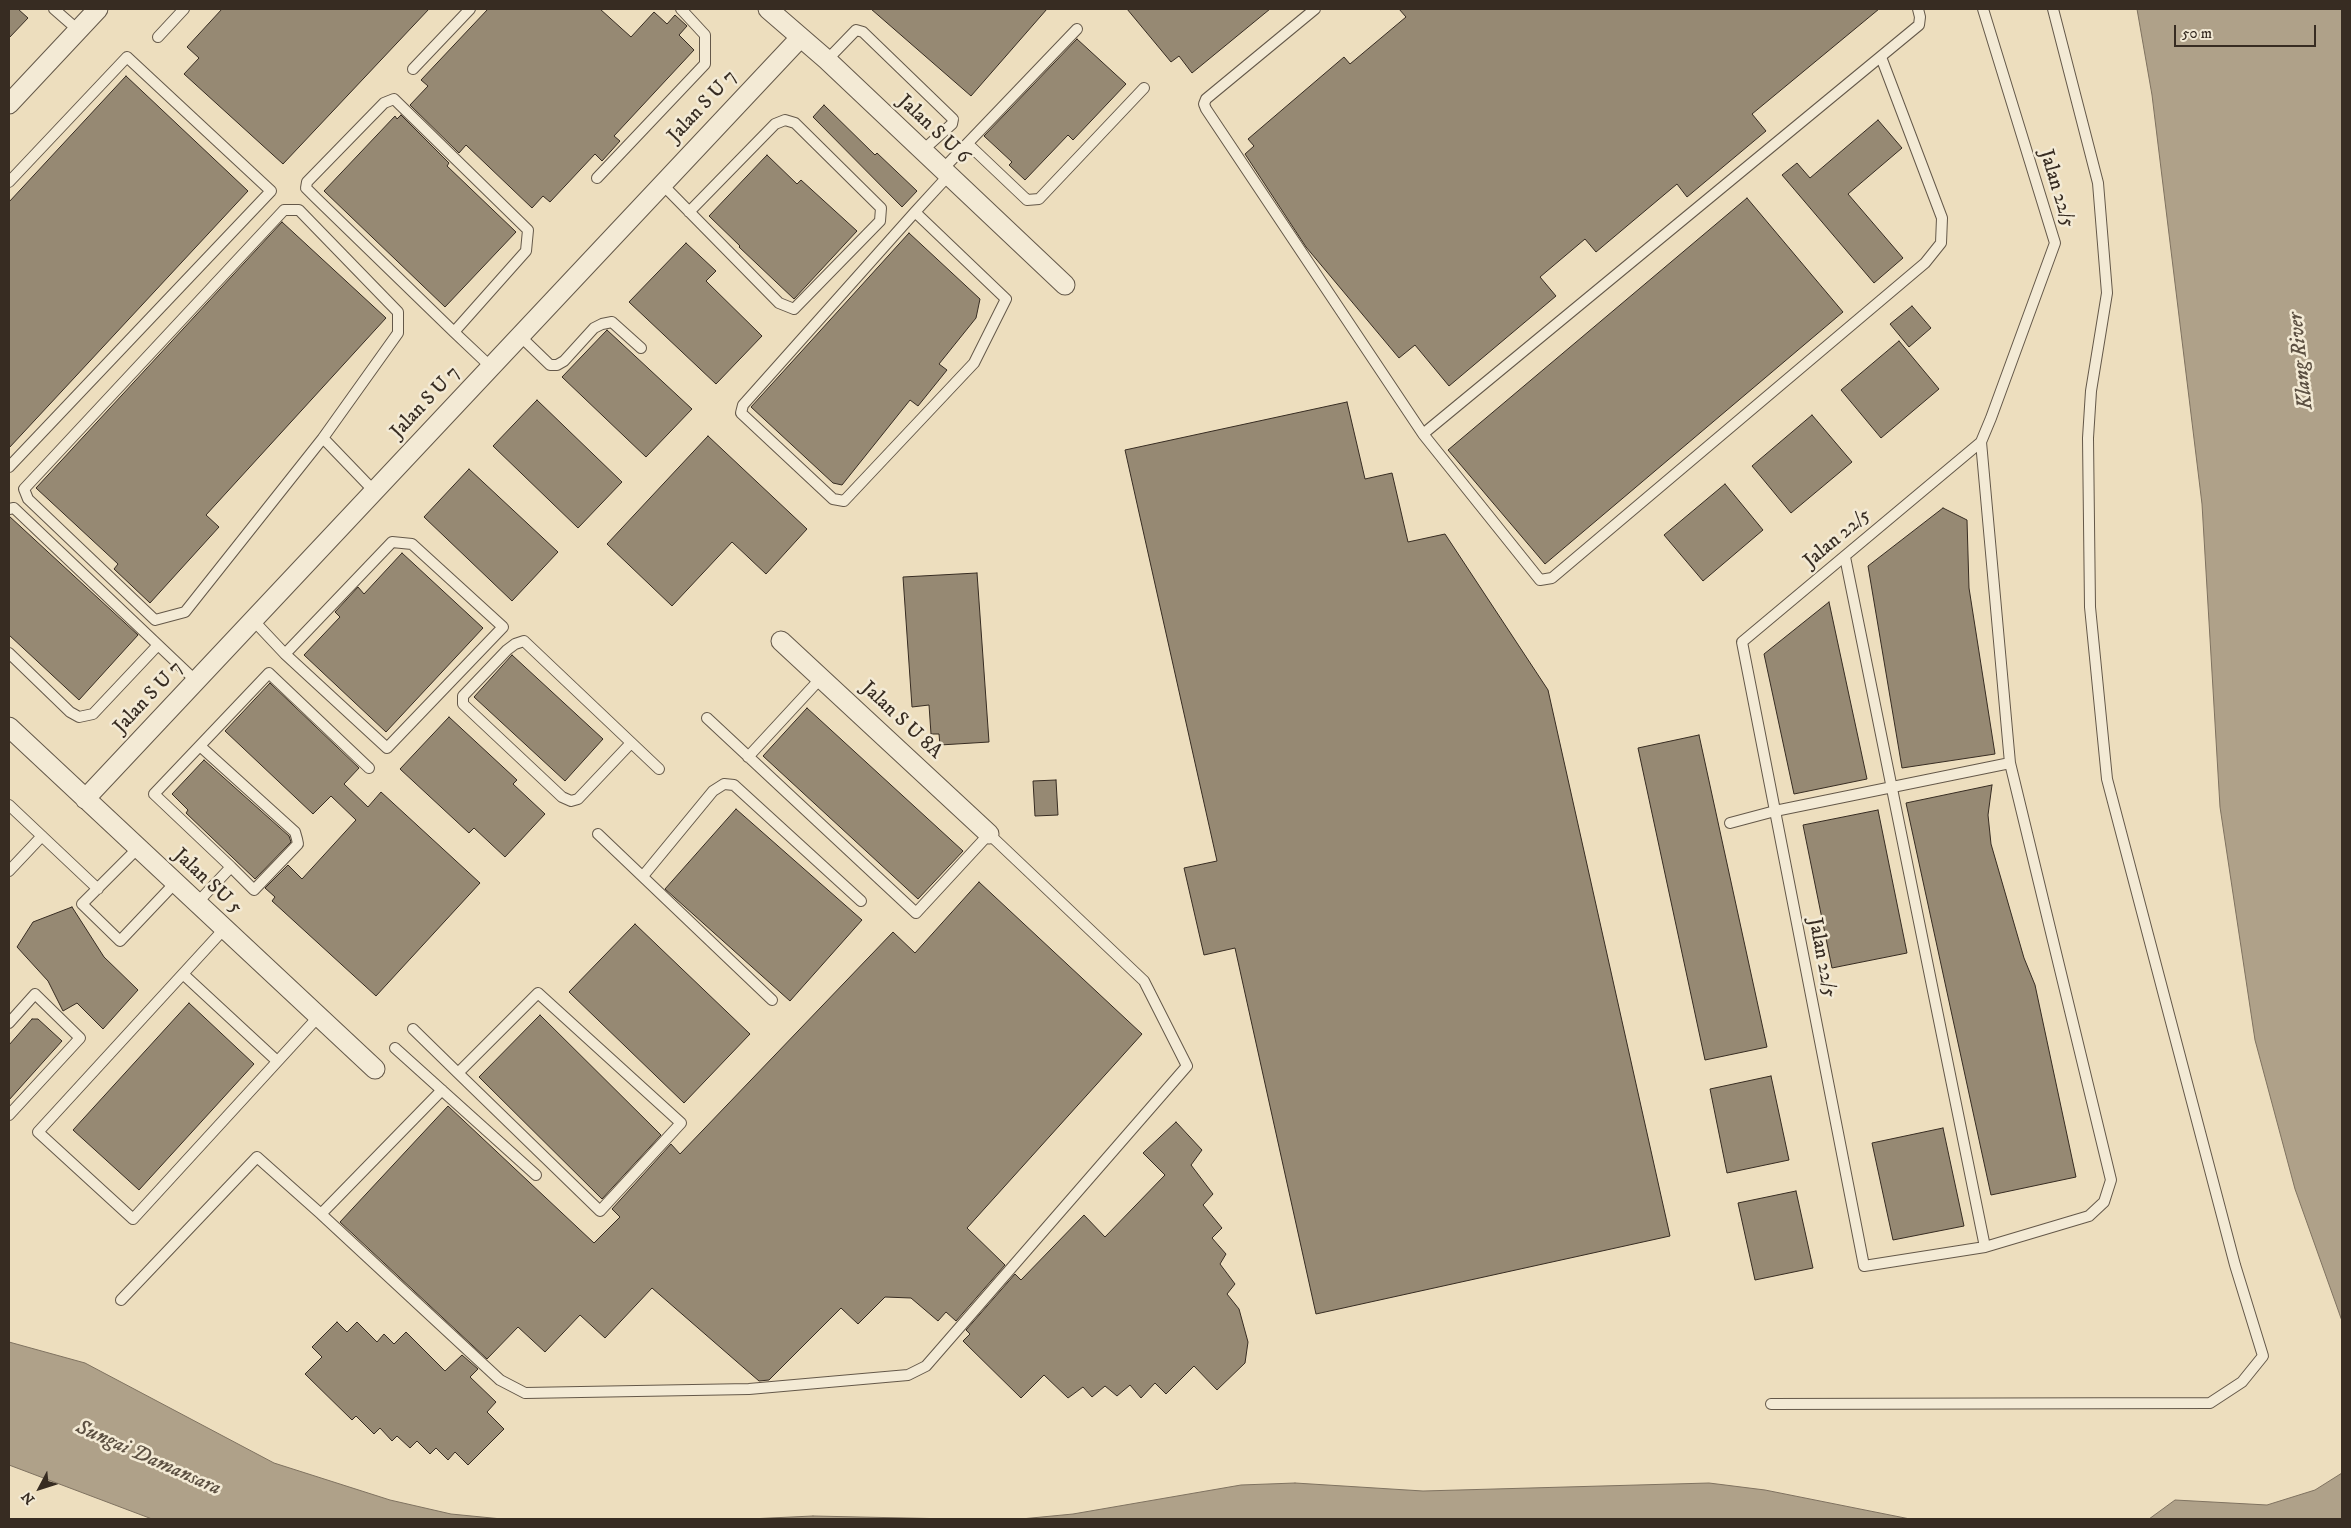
<!DOCTYPE html>
<html>
<head>
<meta charset="utf-8">
<style>
  body { margin:0 }
  #map { position:relative; width:2351px; height:1528px; overflow:hidden; background:#eddebe; font-family:"IM FELL DW Pica",serif }
  canvas { display:block }
  .frame { position:absolute; inset:0; border:10px solid #372c22; pointer-events:none }
  .north { position:absolute; left:15px; top:1463px; width:50px; height:50px; -webkit-text-stroke:4px #f3ead5; paint-order:stroke; rotate:230deg; font-size:14px; font-weight:700; line-height:20px; text-align:center; color:#372c22 }
  .north::after { content:''; display:block; margin:auto; width:18px; height:22px; background:#372c22; clip-path:polygon(50% 0,100% 100%,50% 72%,0 100%) }
  .scale { position:absolute; left:2174px; top:25px; width:142px; height:22px; box-sizing:border-box; border:2px solid #372c22; border-top:0; padding-left:6px; font-size:15px; line-height:18px; white-space:nowrap; color:#372c22; -webkit-text-stroke:4px #f3ead5; paint-order:stroke }
</style>
</head>
<body>
<div id="map">
<canvas width="2351" height="1528"></canvas>
<div class="frame"></div>
<div class="north">N</div>
<div class="scale">50 m</div>
</div>
<script>
const ctx = document.querySelector('canvas').getContext('2d');
ctx.lineJoin = 'round';
function fillPath(path, color) { ctx.fillStyle = color; ctx.fill(path, 'evenodd'); }
const shape = rows => new Path2D(rows.map(r => 'M' + r).join(''));
function strokePath(path, color, width, dash) { ctx.strokeStyle = color; ctx.lineWidth = width; ctx.lineCap = dash ? 'butt' : 'round'; ctx.setLineDash(dash || []); ctx.stroke(path); }
function label(font, color, halo, rows, align = 'center') {
  ctx.font = font + ' "IM FELL DW Pica",serif'; ctx.lineWidth = 5; ctx.setLineDash([]); ctx.textBaseline = 'middle'; ctx.strokeStyle = halo; ctx.fillStyle = color; for (const [text, x, y, turn = 0] of rows) {
    ctx.save(); ctx.translate(x, y); ctx.rotate((+turn || 0) * Math.PI / 180); ctx.textAlign = isNaN(turn) ? turn : align; if (halo) ctx.strokeText(text, 0, 0); ctx.fillText(text, 0, 0); ctx.restore();
  }
}
const water = shape([
  [2137,9,2342,9,2342,1321,2295,1189,2255,1040,2220,807,2202,504,2152,95,2137,9],
  [9,1342,85,1363,274,1463,390,1500,451,1514,502,1519,152,1519,9,1465,9,1342],
  [2342,1473,2342,1519,2149,1519,2175,1500,2267,1505,2315,1490,2342,1473],
  [1295,1483,1423,1491,1709,1483,1765,1490,1910,1519,1021,1519,1073,1514,1241,1485,1295,1483],
  [813,1516,953,1519,749,1519,813,1516]
]);
fillPath(water, '#afa189');
strokePath(water, '#7f7260', 1);
const building = shape([
  [9,9,18,9,28,18,9,38,9,9],
  [222,9,429,9,283,164,184,74,199,58,187,47,222,9],
  [488,9,600,9,631,37,654,12,667,24,675,15,687,26,679,35,694,50,614,136,620,141,602,161,595,154,550,202,543,196,532,208,466,145,459,153,410,105,428,86,421,80,488,9],
  [871,9,1047,9,971,96,871,9],
  [1127,9,1270,9,1192,73,1179,56,1171,62,1127,9],
  [1399,9,1879,9,1752,114,1766,131,1687,197,1677,184,1596,252,1585,239,1540,277,1556,296,1449,386,1415,345,1399,358,1306,247,1245,154,1254,146,1248,139,1344,57,1350,64,1406,17,1399,9],
  [1077,39,1126,84,1073,140,1068,135,1025,180,1009,165,1012,162,984,136,1077,39],
  [126,76,248,191,9,448,9,202,126,76],
  [824,105,875,155,877,153,917,191,902,207,813,117,824,105],
  [401,115,449,163,447,166,516,232,445,307,324,191,395,116,397,119,401,115],
  [1878,120,1902,148,1848,194,1903,258,1874,283,1782,175,1797,163,1810,178,1878,120],
  [767,155,797,184,801,180,857,231,794,299,739,247,740,246,709,216,767,155],
  [1747,198,1843,312,1545,564,1448,450,1747,198],
  [282,222,386,318,206,515,219,527,150,603,114,569,118,564,36,488,282,222],
  [909,233,980,299,976,318,939,364,947,370,918,406,910,400,842,485,833,483,751,407,909,233],
  [686,243,716,271,706,281,762,336,716,384,629,302,686,243],
  [1912,306,1931,328,1909,347,1890,324,1912,306],
  [607,330,692,409,646,457,562,377,607,330],
  [1899,341,1939,389,1881,438,1841,390,1899,341],
  [537,400,622,482,578,528,493,446,537,400],
  [1347,402,1365,479,1392,473,1408,542,1445,534,1548,690,1670,1236,1316,1314,1235,948,1204,955,1184,868,1217,861,1125,450,1347,402],
  [1812,415,1852,462,1791,513,1752,466,1812,415],
  [708,436,807,529,766,574,732,542,672,606,607,544,708,436],
  [469,469,558,552,512,601,424,517,469,469],
  [1725,484,1763,530,1703,581,1664,535,1725,484],
  [1943,508,1967,520,1969,588,1995,754,1902,768,1868,566,1943,508],
  [9,516,138,635,79,700,9,635,9,516],
  [402,553,483,628,386,732,304,655,340,617,335,612,358,587,364,594,402,553],
  [977,573,989,742,940,745,939,734,931,734,929,705,912,707,903,577,977,573],
  [1829,602,1867,779,1794,794,1764,654,1829,602],
  [512,655,603,739,565,781,474,697,512,655],
  [270,683,359,768,344,784,368,807,381,792,480,883,376,996,272,901,275,897,265,888,288,865,302,879,356,820,331,796,313,814,225,731,270,683],
  [807,708,963,851,918,899,763,756,807,708],
  [449,717,517,780,513,784,545,814,505,857,474,828,469,833,400,769,449,717],
  [1699,735,1767,1047,1705,1060,1638,748,1699,735],
  [204,760,289,836,291,842,255,879,186,813,188,810,172,794,204,760],
  [1056,780,1058,815,1035,816,1033,781,1056,780],
  [1992,785,1988,815,1991,844,2024,958,2035,985,2076,1177,1991,1195,1906,803,1992,785],
  [736,809,862,920,790,1001,665,889,736,809],
  [1878,810,1907,953,1832,968,1803,825,1878,810],
  [979,882,1142,1034,967,1228,1005,1265,956,1321,946,1312,938,1321,911,1298,885,1297,858,1324,841,1308,769,1380,759,1381,652,1288,605,1338,580,1315,545,1352,518,1327,487,1359,340,1222,448,1106,594,1243,620,1217,612,1209,671,1144,680,1154,893,932,915,953,979,882],
  [72,907,104,957,138,990,103,1029,77,1003,63,1011,48,981,17,947,33,922,72,907],
  [635,924,750,1034,684,1103,569,992,635,924],
  [189,1003,254,1064,139,1190,73,1130,189,1003],
  [540,1015,661,1135,602,1199,479,1077,540,1015],
  [32,1019,38,1019,62,1041,9,1100,9,1045,32,1019],
  [1771,1076,1789,1160,1727,1173,1710,1089,1771,1076],
  [1176,1122,1202,1150,1191,1165,1213,1194,1203,1205,1222,1228,1212,1238,1226,1254,1220,1264,1235,1284,1227,1294,1239,1309,1248,1342,1245,1363,1217,1390,1194,1366,1166,1394,1155,1383,1141,1398,1130,1385,1117,1396,1105,1386,1092,1397,1083,1387,1068,1398,1044,1375,1021,1398,963,1341,970,1334,966,1330,1015,1274,1021,1280,1084,1215,1105,1237,1165,1175,1143,1153,1176,1122],
  [1943,1128,1964,1226,1893,1240,1872,1143,1943,1128],
  [1796,1191,1813,1268,1755,1280,1738,1203,1796,1191],
  [337,1322,347,1332,357,1322,377,1342,384,1334,394,1344,406,1332,445,1371,462,1355,478,1369,470,1377,496,1402,487,1412,504,1429,468,1465,455,1452,448,1460,436,1448,430,1454,417,1441,410,1448,397,1436,392,1441,380,1428,374,1434,356,1416,352,1420,305,1374,322,1357,312,1347,337,1322]
]);
fillPath(building, '#968973');
strokePath(building, '#372c22', 1);
const service = shape([
  [54,9,78,30],
  [1315,9,1206,99,1204,104,1206,109,1423,434,1540,580,1552,578,1925,263,1941,243,1942,218,1881,57],
  [158,37,184,9],
  [827,60,856,30,863,32,953,119,952,124,922,151],
  [413,69,470,9],
  [968,144,1027,200,1039,199,1144,88],
  [942,170,1077,29],
  [597,178,705,64,705,35,681,9],
  [9,182,127,57,271,191,9,467],
  [662,184,779,303,794,309,880,221,881,208,795,123,785,120,775,124,689,212],
  [284,210,299,210,398,312,398,333,323,438,185,612,155,620,28,499,24,489,284,210],
  [915,212,1006,299,974,363,844,501,833,499,741,413,743,405,915,212,948,176],
  [454,332,526,251,528,230,394,99,384,103,307,182,306,188,316,198,454,332,491,367],
  [520,336,550,365,557,365,564,361,594,328,602,324,612,322,641,348],
  [1423,434,1919,25,1920,17,1918,9],
  [323,438,374,491],
  [1981,442,2010,763,2111,1180,2104,1202,2089,1216,1985,1247,1864,1266,1742,642,1981,442,1991,418,2055,243,1983,9],
  [9,509,14,508,196,681],
  [1845,557,1985,1247],
  [253,620,285,654,387,748,503,627,412,544,392,542,285,654],
  [9,653,70,712,79,717,93,714,158,645],
  [631,743,578,799,571,801,562,797,463,704,463,696,507,650,515,644,524,641,659,769],
  [200,746,295,832,297,839,298,844,254,890,231,867],
  [748,757,821,678],
  [9,805,98,889],
  [1730,823,1775,811,2010,763],
  [598,834,772,1000],
  [138,848,82,904,120,941,175,883],
  [9,871,42,836],
  [643,876,713,791,724,784,734,785,861,901],
  [197,903,231,867,154,794,269,673,369,768],
  [225,928,38,1132,133,1219,319,1016],
  [183,974,277,1061],
  [9,1023,35,994,80,1038,9,1115],
  [413,1029,458,1073,600,1211,681,1123,538,993,458,1073],
  [395,1048,536,1175],
  [442,1090,321,1214,500,1380,525,1393,749,1389,908,1375,926,1366,1187,1066,1144,981,989,834,916,913,707,718],
  [121,1300,257,1157,321,1214],
  [1771,1404,2210,1403,2242,1382,2263,1356,2235,1265,2107,779,2090,607,2088,438,2091,391,2107,293,2098,183,2053,9]
]);
const minor = shape([
  [768,9,827,60,1065,285],
  [9,104,98,9],
  [781,641,989,834],
  [9,727,375,1069],
  [85,799,800,38]
]);
strokePath(service, '#645849', 12);
strokePath(minor, '#645849', 21);
strokePath(service, '#f3ead5', 10);
strokePath(minor, '#f3ead5', 19);
label('20px', '#372c22', '#f3ead5', [
  ["Jalan S U 7",703,107,-47],
  ["Jalan S U 6",933,130,43],
  ["Jalan 22/5",2056,189,73],
  ["Jalan S U 7",426,403,-47],
  ["Jalan 22/5",1838,539,-40],
  ["Jalan S U 7",149,698,-47],
  ["Jalan S U 8A",901,721,43],
  ["Jalan SU 5",207,882,43],
  ["Jalan 22/5",1821,958,79]
]);
label('italic 21px', '#5b4f41', '#f3ead5', [
  ["Klang River",2302,361,-96],
  ["Sungai Damansara",148,1459,24]
]);
</script>
</body>
</html>
